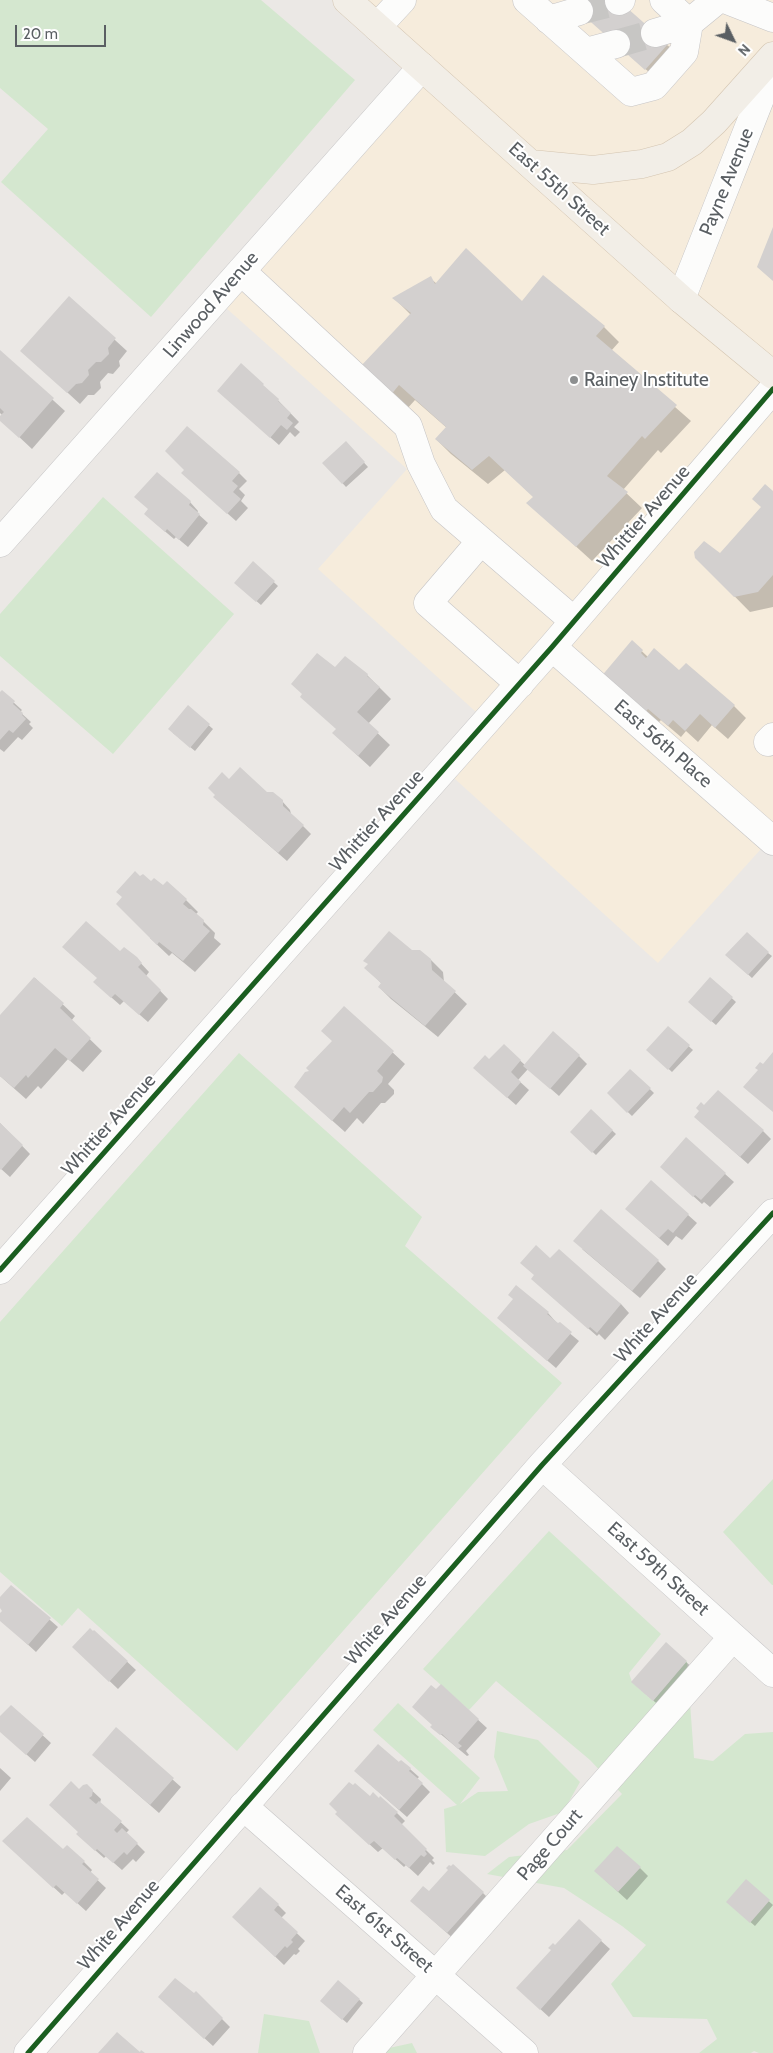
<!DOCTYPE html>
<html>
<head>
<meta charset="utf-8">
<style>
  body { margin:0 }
  #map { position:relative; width:773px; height:2053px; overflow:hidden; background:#ebe8e5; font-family:Cabin,sans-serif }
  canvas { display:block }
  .north { position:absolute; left:708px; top:15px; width:50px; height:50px; -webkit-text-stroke:4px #fff; paint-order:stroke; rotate:132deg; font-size:14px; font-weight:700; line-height:20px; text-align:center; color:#5a5f63 }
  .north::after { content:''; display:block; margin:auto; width:18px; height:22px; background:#5a5f63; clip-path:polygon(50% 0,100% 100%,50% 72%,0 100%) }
  .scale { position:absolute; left:15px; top:25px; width:91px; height:22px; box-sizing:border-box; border:2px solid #5a5f63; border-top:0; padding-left:6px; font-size:15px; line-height:18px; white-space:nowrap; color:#5a5f63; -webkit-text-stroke:4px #fff; paint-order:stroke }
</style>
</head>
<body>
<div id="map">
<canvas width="773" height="2053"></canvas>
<div class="north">N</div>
<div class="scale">20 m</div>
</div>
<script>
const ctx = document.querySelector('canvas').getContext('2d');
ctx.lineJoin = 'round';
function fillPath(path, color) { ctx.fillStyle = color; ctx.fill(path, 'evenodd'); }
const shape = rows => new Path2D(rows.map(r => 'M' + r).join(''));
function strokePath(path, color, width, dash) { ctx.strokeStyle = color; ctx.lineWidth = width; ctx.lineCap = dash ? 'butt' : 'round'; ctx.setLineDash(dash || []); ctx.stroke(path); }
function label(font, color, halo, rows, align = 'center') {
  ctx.font = font + ' Cabin,sans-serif'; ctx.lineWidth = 4; ctx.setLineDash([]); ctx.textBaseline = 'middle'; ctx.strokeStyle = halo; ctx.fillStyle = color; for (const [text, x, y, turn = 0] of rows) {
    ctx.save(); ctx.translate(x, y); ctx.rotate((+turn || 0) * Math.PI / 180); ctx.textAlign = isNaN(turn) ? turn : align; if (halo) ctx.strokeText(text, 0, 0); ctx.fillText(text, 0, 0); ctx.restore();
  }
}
fillPath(shape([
  [347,0,773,0,773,841,770,839,658,963,444,769,486,721,318,569,407,469,216,299,422,67]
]), '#f6ecdc');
fillPath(shape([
  [0,0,261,0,355,80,151,317,1,182,48,129,0,88],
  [103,497,234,614,113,754,0,656,0,614],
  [239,1053,422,1217,405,1246,562,1383,237,1751,78,1608,62,1626,0,1572,0,1322],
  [773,1479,773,1585,772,1585,723,1532],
  [549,1531,661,1634,629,1673,632,1682,653,1701,687,1661,694,1758,713,1761,745,1734,773,1732,773,2053,759,2053,754,2051,751,2053,699,2053,717,2039,707,2019,633,2017,611,1984,646,1945,622,1926,564,1888,487,1874,509,1857,567,1850,622,1794,590,1760,496,1681,469,1710,423,1669],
  [398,1703,480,1778,460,1804,478,1792,508,1791,494,1757,497,1731,538,1740,580,1782,563,1812,529,1824,485,1856,446,1852,444,1809,457,1805,373,1730],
  [264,2014,309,2021,320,2053,258,2053],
  [412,2043,417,2053,366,2053]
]), '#d4e7cf');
fillPath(shape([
  [567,0,667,45,671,48,650,73],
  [430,278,437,284,522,302,604,327,619,342,611,351,691,421,661,453,658,450,623,490,642,508,592,561,528,503,534,497,505,470,488,484,451,454,436,439,447,428,415,400,406,410,362,367,411,315,394,298],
  [69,298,127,351,119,361,120,366,113,374,108,373,100,382,101,388,94,395,88,395,80,404,34,362],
  [0,352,65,411,32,449,0,419,2,415,0,413],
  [241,365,271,393,299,422,294,427,300,432,295,437,290,432,279,445,227,399],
  [346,443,368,467,346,487,324,463],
  [239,473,247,481,239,489,245,495,241,501,248,508,236,521,191,481],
  [773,493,773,607,750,612,696,557,720,555,763,507],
  [190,502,198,511,197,513,208,523,188,547,176,537,174,539,154,522,149,510],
  [253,563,278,586,261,605,240,587],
  [632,642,648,657,679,672,734,706,746,718,728,739,712,725,698,742,686,731,681,737,661,720,655,726,601,678],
  [345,657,367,675,391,699,368,724,390,745,370,767,333,733,337,729,303,695,335,669],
  [2,692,22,710,20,712,31,722,29,724,33,728,22,740,18,737,4,752,0,749,0,694],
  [188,707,213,729,195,751,173,733],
  [267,793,282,801,290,810,291,814,311,834,287,861,223,805],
  [151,883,186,900,198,912,196,914,215,933,214,938,221,944,195,972,172,953,169,956,150,938],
  [412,952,431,960,443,972,444,982,467,1004,438,1037,391,999,379,987,382,984,366,968],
  [120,953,136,958,149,972,146,976,168,999,148,1022,124,1001,120,1005,103,990],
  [768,953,772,956,752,978,731,959],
  [35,978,75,1016,71,1021,102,1051,83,1072,68,1059,41,1089,38,1086,26,1099,0,1076,0,1017],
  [710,978,736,1002,716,1025,694,1006],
  [344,1007,405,1064,388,1084,394,1090,394,1094,385,1103,381,1103,363,1124,357,1118,345,1132,308,1099,310,1071,333,1041],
  [668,1028,693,1050,672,1072,648,1050],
  [504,1046,525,1065,579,1056,587,1064,559,1096,528,1069,518,1080,529,1090,516,1105,483,1076],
  [630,1070,654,1093,632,1116,608,1093],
  [704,1106,763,1131,771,1139,748,1164,704,1125],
  [591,1111,616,1134,596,1155,572,1132],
  [0,1123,30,1154,10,1177,0,1168],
  [686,1139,734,1182,710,1207,704,1202,702,1204,670,1175],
  [651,1182,697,1223,682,1240,676,1236,668,1246,635,1217],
  [582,1249,658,1261,666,1269,640,1298],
  [551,1260,621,1304,629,1313,605,1340,599,1334,597,1336,541,1287],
  [548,1313,556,1322,579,1341,556,1368,507,1326],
  [11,1586,58,1627,36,1652,0,1619,0,1615,4,1611,0,1607,0,1599],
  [94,1631,136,1670,118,1689,82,1655],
  [666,1644,695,1670,662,1708,641,1690],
  [441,1686,487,1728,466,1751,469,1755,467,1756,432,1727,436,1691],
  [11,1706,51,1743,35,1762,0,1731,0,1718],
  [116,1729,181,1787,159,1813,102,1763],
  [401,1761,419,1777,417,1779,430,1792,407,1817,364,1779],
  [0,1768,11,1778,0,1791],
  [87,1786,101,1799,100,1803,129,1830,126,1833,145,1852,136,1862,133,1859,122,1870,106,1856,104,1858,86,1842,79,1791],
  [370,1798,397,1813,405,1821,401,1825,434,1858,432,1860,435,1863,433,1865,430,1862,418,1876,406,1865,404,1867,383,1848,378,1852,345,1822],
  [12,1849,63,1851,84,1862,92,1870,90,1873,106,1888,86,1911,65,1892,62,1895],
  [640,1868,648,1876,627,1900,604,1879],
  [746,1881,773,1905,755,1926,732,1906],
  [429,1892,483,1893,491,1901,456,1941,420,1909],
  [278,1905,286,1913,281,1918,305,1941,298,1949,300,1951,296,1955,294,1954,284,1965,242,1925],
  [579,1921,610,1949,549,2017,526,1996,555,1947],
  [338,1982,363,2003,347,2023,326,2005],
  [196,1993,230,2027,213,2046,168,2005]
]), '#0003');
fillPath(shape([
  [566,0,618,0,668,44,645,70],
  [773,227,773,281,757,267],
  [466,248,522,301,543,275,605,326,596,336,677,405,645,439,642,436,607,476,628,492,576,547,526,503,533,497,489,456,472,470,435,439,446,427,399,385,390,396,360,367,411,313,392,298,431,276,435,284],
  [69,296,116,338,108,348,109,354,101,362,96,362,88,370,89,375,82,383,76,384,67,393,20,351],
  [0,350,54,398,19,438,0,421,0,416,4,412,0,408],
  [241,363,264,384,263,385,279,399,278,401,291,413,287,418,293,423,287,430,281,425,270,438,217,391],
  [187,426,240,472,232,481,238,486,233,492,241,499,227,514,181,473,184,470,165,451],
  [346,441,365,462,342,484,322,463],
  [157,472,191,501,189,505,200,514,179,540,167,529,165,532,144,514,148,509,134,497],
  [765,484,773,491,773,575,758,592,734,597,695,558,694,552,704,541,720,553,761,507,752,499],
  [253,561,275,581,256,602,234,583],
  [632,640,643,650,641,653,646,658,654,648,679,670,686,663,735,705,715,728,700,714,685,731,673,720,668,726,648,709,643,715,600,678],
  [317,653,335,667,345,656,368,674,367,676,380,687,357,712,379,732,358,756,332,733,336,729,300,697,302,694,291,684],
  [2,690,15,701,13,704,23,713,22,715,26,719,13,733,9,730,0,740,0,692],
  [188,705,210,724,190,748,168,729],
  [240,767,267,792,273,792,283,800,283,806,304,825,278,853,213,797,215,795,208,788,222,772,229,779],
  [135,871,140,876,143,874,151,881,154,878,163,885,167,881,187,899,183,904,189,909,191,909,204,920,203,925,210,931,183,961,159,942,157,945,116,904,122,897,116,892],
  [86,921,120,951,124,947,137,957,142,963,138,967,161,990,139,1015,115,994,111,998,93,982,97,978,62,947],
  [389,931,412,950,420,950,431,959,432,970,456,991,425,1026,378,987,381,983,364,968,368,964,363,961],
  [747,932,769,952,748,975,725,955],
  [34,977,64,1003,60,1008,91,1038,70,1061,55,1048,28,1078,26,1075,14,1088,0,1076,0,1015],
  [710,977,733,997,711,1022,688,1002],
  [344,1006,394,1051,377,1071,383,1077,382,1082,373,1092,369,1092,350,1113,344,1107,332,1121,294,1087,305,1072,309,1071,306,1068,332,1041,321,1031],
  [668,1026,690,1045,668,1070,646,1050],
  [553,1031,580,1055,550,1089,523,1066],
  [504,1044,521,1060,511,1072,521,1082,507,1098,473,1068,485,1055,489,1059],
  [773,1052,773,1112,743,1087,758,1070,755,1068,760,1062,763,1064],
  [630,1069,651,1088,627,1113,607,1093],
  [718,1090,764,1130,740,1157,694,1117,699,1111,696,1108,701,1102,704,1105],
  [591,1109,613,1130,592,1153,570,1132],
  [0,1123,23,1145,1,1170,0,1169],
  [686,1137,726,1173,701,1200,695,1195,693,1197,660,1167],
  [651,1180,689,1214,673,1233,668,1229,659,1238,625,1209],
  [601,1209,659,1260,632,1291,573,1241],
  [536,1245,550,1258,559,1249,621,1304,597,1333,590,1327,588,1329,531,1279,534,1275,520,1263],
  [516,1285,549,1312,547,1314,558,1323,560,1322,572,1332,547,1361,497,1318,513,1299,508,1295],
  [11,1585,51,1618,28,1645,0,1621,0,1613,2,1611,0,1608,0,1597],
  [90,1628,93,1631,94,1630,128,1661,109,1682,72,1647],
  [666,1642,687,1661,653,1701,631,1682],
  [441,1684,479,1719,458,1743,462,1746,458,1749,442,1734,440,1735,430,1727,432,1725,412,1707,431,1685,436,1689],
  [11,1705,44,1734,26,1755,0,1732,0,1716],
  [116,1727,174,1778,150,1805,92,1755],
  [378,1744,399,1762,401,1760,411,1768,409,1771,423,1783,399,1810,354,1771],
  [71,1781,79,1789,83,1785,87,1784,93,1790,92,1796,89,1798,96,1804,99,1801,122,1821,114,1830,117,1833,122,1828,138,1843,127,1855,124,1852,113,1863,97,1849,95,1851,76,1834,78,1832,49,1805],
  [349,1782,353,1785,355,1783,370,1796,373,1792,379,1798,380,1796,398,1812,394,1816,427,1849,425,1851,427,1854,424,1857,421,1855,409,1868,397,1858,395,1860,374,1841,369,1845,335,1814,337,1812,329,1804],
  [27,1817,63,1849,67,1845,85,1861,82,1864,99,1879,77,1904,56,1885,53,1888,2,1841],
  [617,1846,641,1867,618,1892,594,1871],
  [453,1864,484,1892,447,1933,410,1901,423,1886,429,1891,448,1870,446,1868,449,1865,451,1866],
  [746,1879,770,1900,750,1923,726,1902],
  [260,1887,279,1904,274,1910,298,1932,291,1940,293,1942,287,1948,285,1946,275,1957,232,1917],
  [579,1919,602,1940,540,2010,516,1988,551,1950,548,1948,553,1943,555,1945],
  [175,1978,194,1993,196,1991,223,2018,204,2039,158,1997],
  [338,1980,360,1999,342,2020,320,2001],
  [117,2032,140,2052,141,2050,145,2053,98,2053]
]), '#d3d0cf');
strokePath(shape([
  [579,11,619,1],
  [616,44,655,33]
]), '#c7c6c4', 28, [28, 14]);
const minor = shape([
  [527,0,631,92,654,86,684,52,689,23,655,33],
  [664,0,689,23,717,0],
  [727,0,773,18],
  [619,1,621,0],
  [549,20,579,11],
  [377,27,402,0],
  [586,52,616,44],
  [241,271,408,426,421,464,444,509,574,621],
  [681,299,773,66],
  [481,541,428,603,520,684],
  [0,543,422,67],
  [552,647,773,841],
  [768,742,773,737],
  [0,1270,552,647,773,389],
  [542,1465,773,1673],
  [243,1806,524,2053],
  [28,2053,542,1465,773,1213],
  [367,2053,733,1637]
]);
const major = shape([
  [347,0,681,299,773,375],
  [531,164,593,170,642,164,668,157,692,142,714,122,773,56]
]);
strokePath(minor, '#c6c5c6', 29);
strokePath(major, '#d4c5b1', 29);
strokePath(minor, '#fcfcfb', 28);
strokePath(major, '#f2eee7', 28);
strokePath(shape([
  [0,1270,552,647,773,389],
  [28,2053,542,1465,773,1213]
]), '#1b5e20', 5);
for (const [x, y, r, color] of [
  [574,380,5,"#8d8f90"]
]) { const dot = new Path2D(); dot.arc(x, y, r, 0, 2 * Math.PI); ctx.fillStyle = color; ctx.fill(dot); strokePath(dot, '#fff', 2); }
label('19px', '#5a5f63', '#fff', [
  ["Payne Avenue",727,182,-68],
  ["East 55th Street",559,189,42],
  ["Linwood Avenue",211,305,-49],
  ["Whittier Avenue",644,517,-49],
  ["East 56th Place",663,744,41],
  ["Whittier Avenue",377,821,-48],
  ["Whittier Avenue",109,1125,-48],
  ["White Avenue",656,1318,-48],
  ["East 59th Street",658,1569,42],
  ["White Avenue",386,1620,-49],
  ["Page Court",550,1845,-49],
  ["White Avenue",119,1925,-49],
  ["East 61st Street",384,1929,41]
]);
label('19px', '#5a5f63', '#fff', [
  ["Rainey Institute",584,380]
], 'left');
</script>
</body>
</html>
